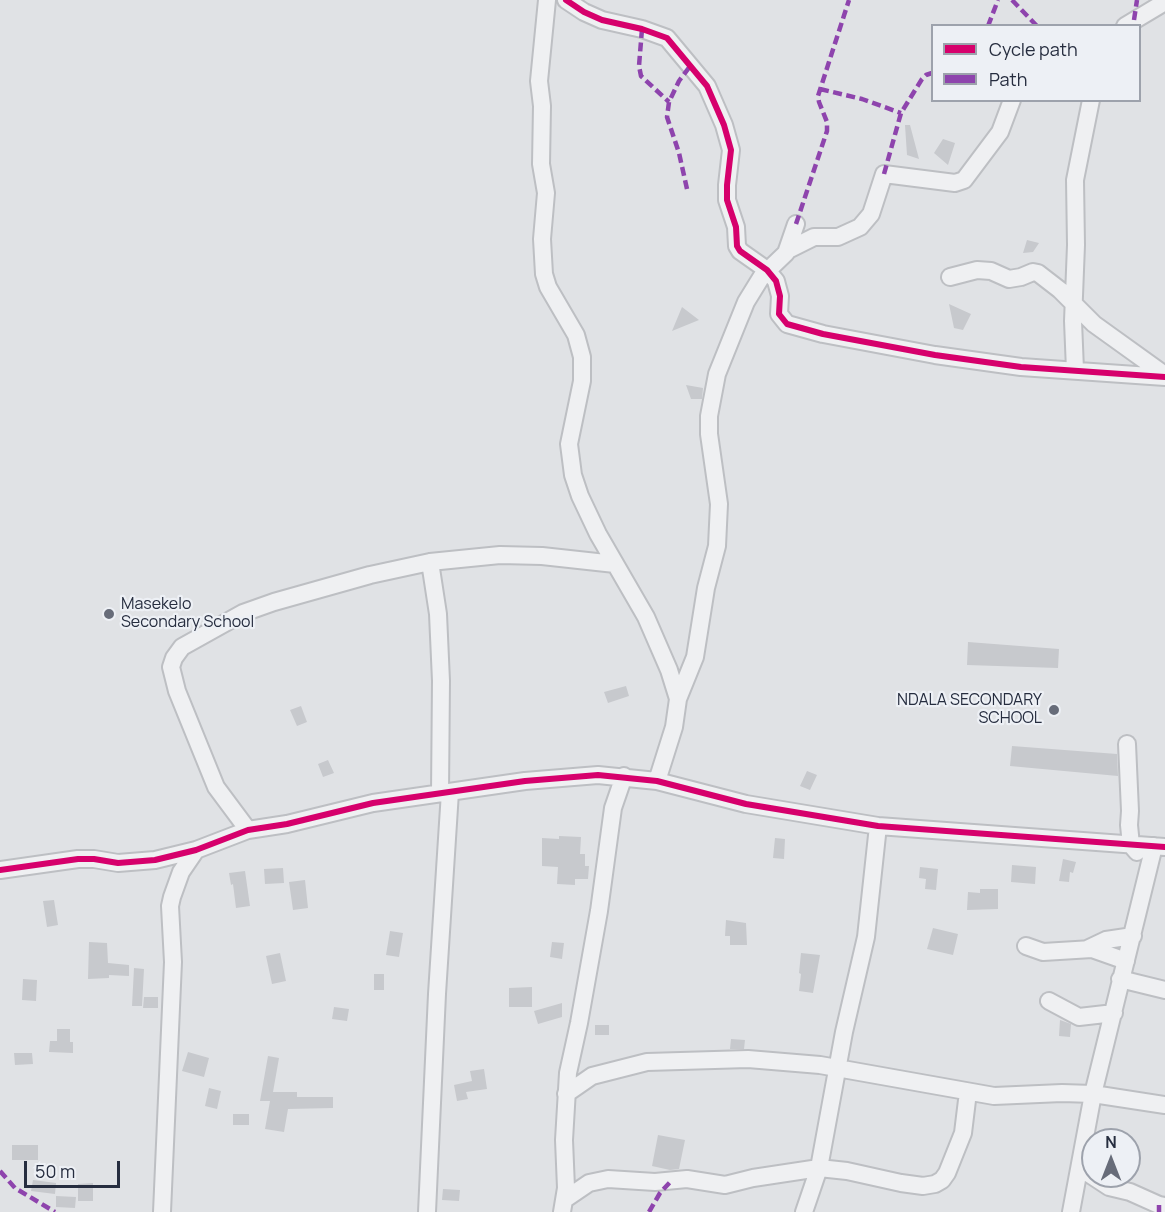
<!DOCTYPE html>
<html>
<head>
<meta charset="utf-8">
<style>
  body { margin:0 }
  #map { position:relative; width:1165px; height:1212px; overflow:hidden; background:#e0e2e5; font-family:Manrope,sans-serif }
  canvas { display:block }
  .legend { position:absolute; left:931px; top:24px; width:210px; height:78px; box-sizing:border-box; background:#edf0f5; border:2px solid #9da2ac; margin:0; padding:8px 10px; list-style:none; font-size:18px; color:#262d3f }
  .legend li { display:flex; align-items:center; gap:12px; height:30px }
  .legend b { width:30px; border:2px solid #9da2ac }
  .north { position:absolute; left:1081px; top:1128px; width:60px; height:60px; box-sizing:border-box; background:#edf0f5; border:2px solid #9da2ac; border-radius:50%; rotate:0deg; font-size:16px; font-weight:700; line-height:24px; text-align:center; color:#262d3f }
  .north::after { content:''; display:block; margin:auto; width:21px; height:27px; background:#676c79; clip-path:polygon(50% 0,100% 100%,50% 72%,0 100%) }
  .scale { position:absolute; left:24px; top:1161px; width:96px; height:27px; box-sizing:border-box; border:3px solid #262d3f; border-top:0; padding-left:8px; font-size:18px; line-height:21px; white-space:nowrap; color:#262d3f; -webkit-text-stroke:4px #edf0f5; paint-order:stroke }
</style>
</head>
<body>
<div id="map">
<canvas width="1165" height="1212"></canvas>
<ul class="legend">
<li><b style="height:8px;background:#d6006c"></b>Cycle path</li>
<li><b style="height:8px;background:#8e44ad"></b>Path</li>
</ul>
<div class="north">N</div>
<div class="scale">50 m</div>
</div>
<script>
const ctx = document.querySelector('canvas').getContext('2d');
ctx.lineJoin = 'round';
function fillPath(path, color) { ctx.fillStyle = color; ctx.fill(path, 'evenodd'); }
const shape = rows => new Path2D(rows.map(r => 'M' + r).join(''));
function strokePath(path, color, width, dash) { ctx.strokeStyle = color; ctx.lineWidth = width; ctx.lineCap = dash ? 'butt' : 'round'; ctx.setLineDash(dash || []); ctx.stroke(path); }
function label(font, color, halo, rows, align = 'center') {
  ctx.font = font + ' Manrope,sans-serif'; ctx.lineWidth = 4.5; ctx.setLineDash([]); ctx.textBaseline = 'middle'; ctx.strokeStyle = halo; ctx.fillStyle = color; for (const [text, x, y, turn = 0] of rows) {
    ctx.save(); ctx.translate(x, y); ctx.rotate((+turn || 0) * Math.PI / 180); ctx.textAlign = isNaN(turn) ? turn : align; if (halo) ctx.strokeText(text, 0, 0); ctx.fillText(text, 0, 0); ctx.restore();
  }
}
fillPath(shape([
  [905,125,910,125,919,159,907,155],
  [943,139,955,143,948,165,934,153],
  [1027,240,1039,243,1033,252,1023,253],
  [949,304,971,314,963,330,954,328],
  [682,307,699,320,672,331],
  [686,385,703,388,702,399,691,399],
  [968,642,1059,649,1058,668,967,665],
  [626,686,629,696,608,703,604,692],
  [301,706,307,722,297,726,290,710],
  [1012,746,1117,754,1118,776,1010,766],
  [328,760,334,773,323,777,318,764],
  [807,771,817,775,810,790,800,786],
  [559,836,581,837,580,854,585,854,585,866,589,866,588,879,575,879,575,885,557,884,558,867,542,866,542,838,559,839],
  [775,838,785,839,784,859,773,858],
  [1063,859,1076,862,1073,873,1070,872,1069,882,1059,881],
  [1012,865,1036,867,1035,884,1011,882],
  [920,867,938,869,936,890,925,889,926,879,919,878],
  [283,868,284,883,265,884,264,869],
  [245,871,250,906,236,908,233,884,231,885,229,873],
  [305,880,308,908,293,910,289,882],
  [980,889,998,889,998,909,967,910,968,892,980,893],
  [54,900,58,925,47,927,43,901],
  [726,920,746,923,747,945,730,945,730,936,725,936],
  [933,928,958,934,953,955,927,949],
  [390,931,403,933,399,957,386,955],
  [89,942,107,943,108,963,129,965,129,976,109,975,109,978,88,979],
  [552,942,564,943,562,959,550,957],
  [280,953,286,981,272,984,266,956],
  [801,953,820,955,813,993,799,991,801,974,799,973],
  [134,968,144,969,142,1006,132,1006],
  [374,974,384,974,384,990,374,990],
  [23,979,37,980,36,1001,22,1000],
  [532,987,532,1007,509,1007,509,988],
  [144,997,158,997,158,1008,143,1008],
  [562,1003,562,1017,538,1024,534,1011],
  [334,1007,349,1009,347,1021,332,1019],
  [1060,1020,1071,1024,1070,1037,1059,1036],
  [595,1025,609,1025,609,1035,595,1035],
  [57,1029,70,1029,70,1042,73,1042,73,1053,49,1052,50,1041,57,1041],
  [731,1039,745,1040,744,1049,730,1049],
  [188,1052,209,1058,204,1077,182,1071],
  [14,1053,32,1053,33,1064,15,1065],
  [268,1056,279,1058,273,1092,297,1092,297,1097,333,1097,333,1108,288,1109,284,1132,265,1129,270,1101,260,1101],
  [484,1069,487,1089,466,1092,468,1099,457,1101,454,1085,472,1081,470,1071],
  [209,1088,221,1091,217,1109,205,1106],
  [233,1114,249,1114,249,1125,233,1125],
  [658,1135,685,1140,679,1169,670,1170,652,1166],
  [12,1145,38,1145,38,1160,12,1160],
  [33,1180,56,1183,55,1194,31,1191],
  [93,1183,93,1201,78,1201,78,1184],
  [443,1189,460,1190,459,1201,442,1200],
  [56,1196,76,1197,75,1208,56,1207]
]), '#c7c9cd');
const minor = shape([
  [547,0,539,81,542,106,541,164,546,193,542,239,544,274,548,287,576,335,582,357,582,381,569,444,573,475,580,496,598,534,646,617,669,670,678,699,674,727,657,781],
  [566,0,584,12,602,20,642,29,667,38,707,86,724,125,731,150,727,185,727,200,736,227,737,246,740,251,767,270,776,281,780,296,779,314,787,324,823,334,935,355,1021,367,1165,377],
  [1125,26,1165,2],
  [788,250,814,237,838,237,860,227,871,214,884,174,955,183,964,180,1000,132,1012,100],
  [950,277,977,270,991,271,1009,279,1021,277,1033,272,1038,273,1060,290,1094,324,1165,375],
  [1075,370,1073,321,1076,245,1075,180,1091,100],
  [430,562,438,614,441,681,440,793],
  [678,699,695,657,706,588,717,546,719,504,709,434,709,416,717,374,746,302,762,276,786,253,796,224],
  [1127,744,1130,811,1129,825,1131,845,1137,852],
  [248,830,216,787,177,691,171,667,174,658,182,647,243,613,274,602,370,575,430,562,500,555,542,556,615,564],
  [0,870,78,859,94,859,118,863,155,860,196,850,248,830,287,824,373,803,525,781,598,775,657,781,746,804,878,826,1165,847],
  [1026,946,1043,952,1092,949,1126,961],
  [1087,949,1106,940,1133,936],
  [1120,979,1165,990],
  [1049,1001,1079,1017,1114,1013],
  [566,1094,592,1076,647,1062,748,1059,820,1065,994,1096,1062,1093,1093,1094,1165,1105],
  [1080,1168,1109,1187,1130,1192,1159,1205,1165,1206],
  [564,1200,589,1183,608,1179,655,1182,687,1179,725,1185,753,1178,819,1168,847,1171,901,1183,923,1186,935,1184,942,1180,947,1173,963,1133,968,1092],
  [162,1212,173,962,170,906,172,897,181,872,196,850],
  [427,1212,437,994,450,792],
  [562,1212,566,1188,564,1140,568,1073,579,1023,599,911,613,808,624,776],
  [804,1212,819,1168,844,1032,866,937,878,826],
  [1071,1212,1093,1094,1154,846]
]);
strokePath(minor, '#bdbfc3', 20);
strokePath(minor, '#eff0f2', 16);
strokePath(shape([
  [1012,0,1037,26],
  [1134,20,1137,0],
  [988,26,998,0],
  [642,29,639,66,641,76,669,102],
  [820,89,862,99,901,113],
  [884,174,901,113,922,79,926,75,932,73],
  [687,189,679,153,667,117,669,102,679,81,691,65],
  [796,224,827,131,827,122,819,102,818,96,849,0],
  [0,1171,15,1188,55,1212],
  [1159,1205,1159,1212],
  [649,1212,660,1193,671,1181]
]), '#8e44ad', 4.5, [9, 4.5]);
strokePath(shape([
  [566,0,584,12,602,20,642,29,667,38,707,86,724,125,731,150,727,185,727,200,736,227,737,246,740,251,767,270,776,281,780,296,779,314,787,324,823,334,935,355,1021,367,1165,377],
  [0,870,78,859,94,859,118,863,155,860,196,850,248,830,287,824,373,803,525,781,598,775,657,781,746,804,878,826,1165,847]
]), '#d6006c', 6);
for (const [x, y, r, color] of [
  [109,614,6,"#676c79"],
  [1054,710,6,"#676c79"]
]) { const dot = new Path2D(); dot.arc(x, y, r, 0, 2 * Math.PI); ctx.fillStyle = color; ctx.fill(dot); strokePath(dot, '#edf0f5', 2); }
label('16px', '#262d3f', '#edf0f5', [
  ["Masekelo",121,605],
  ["Secondary School",121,623],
  ["NDALA SECONDARY",1042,701,"right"],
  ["SCHOOL",1042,719,"right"]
], 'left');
</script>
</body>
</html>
